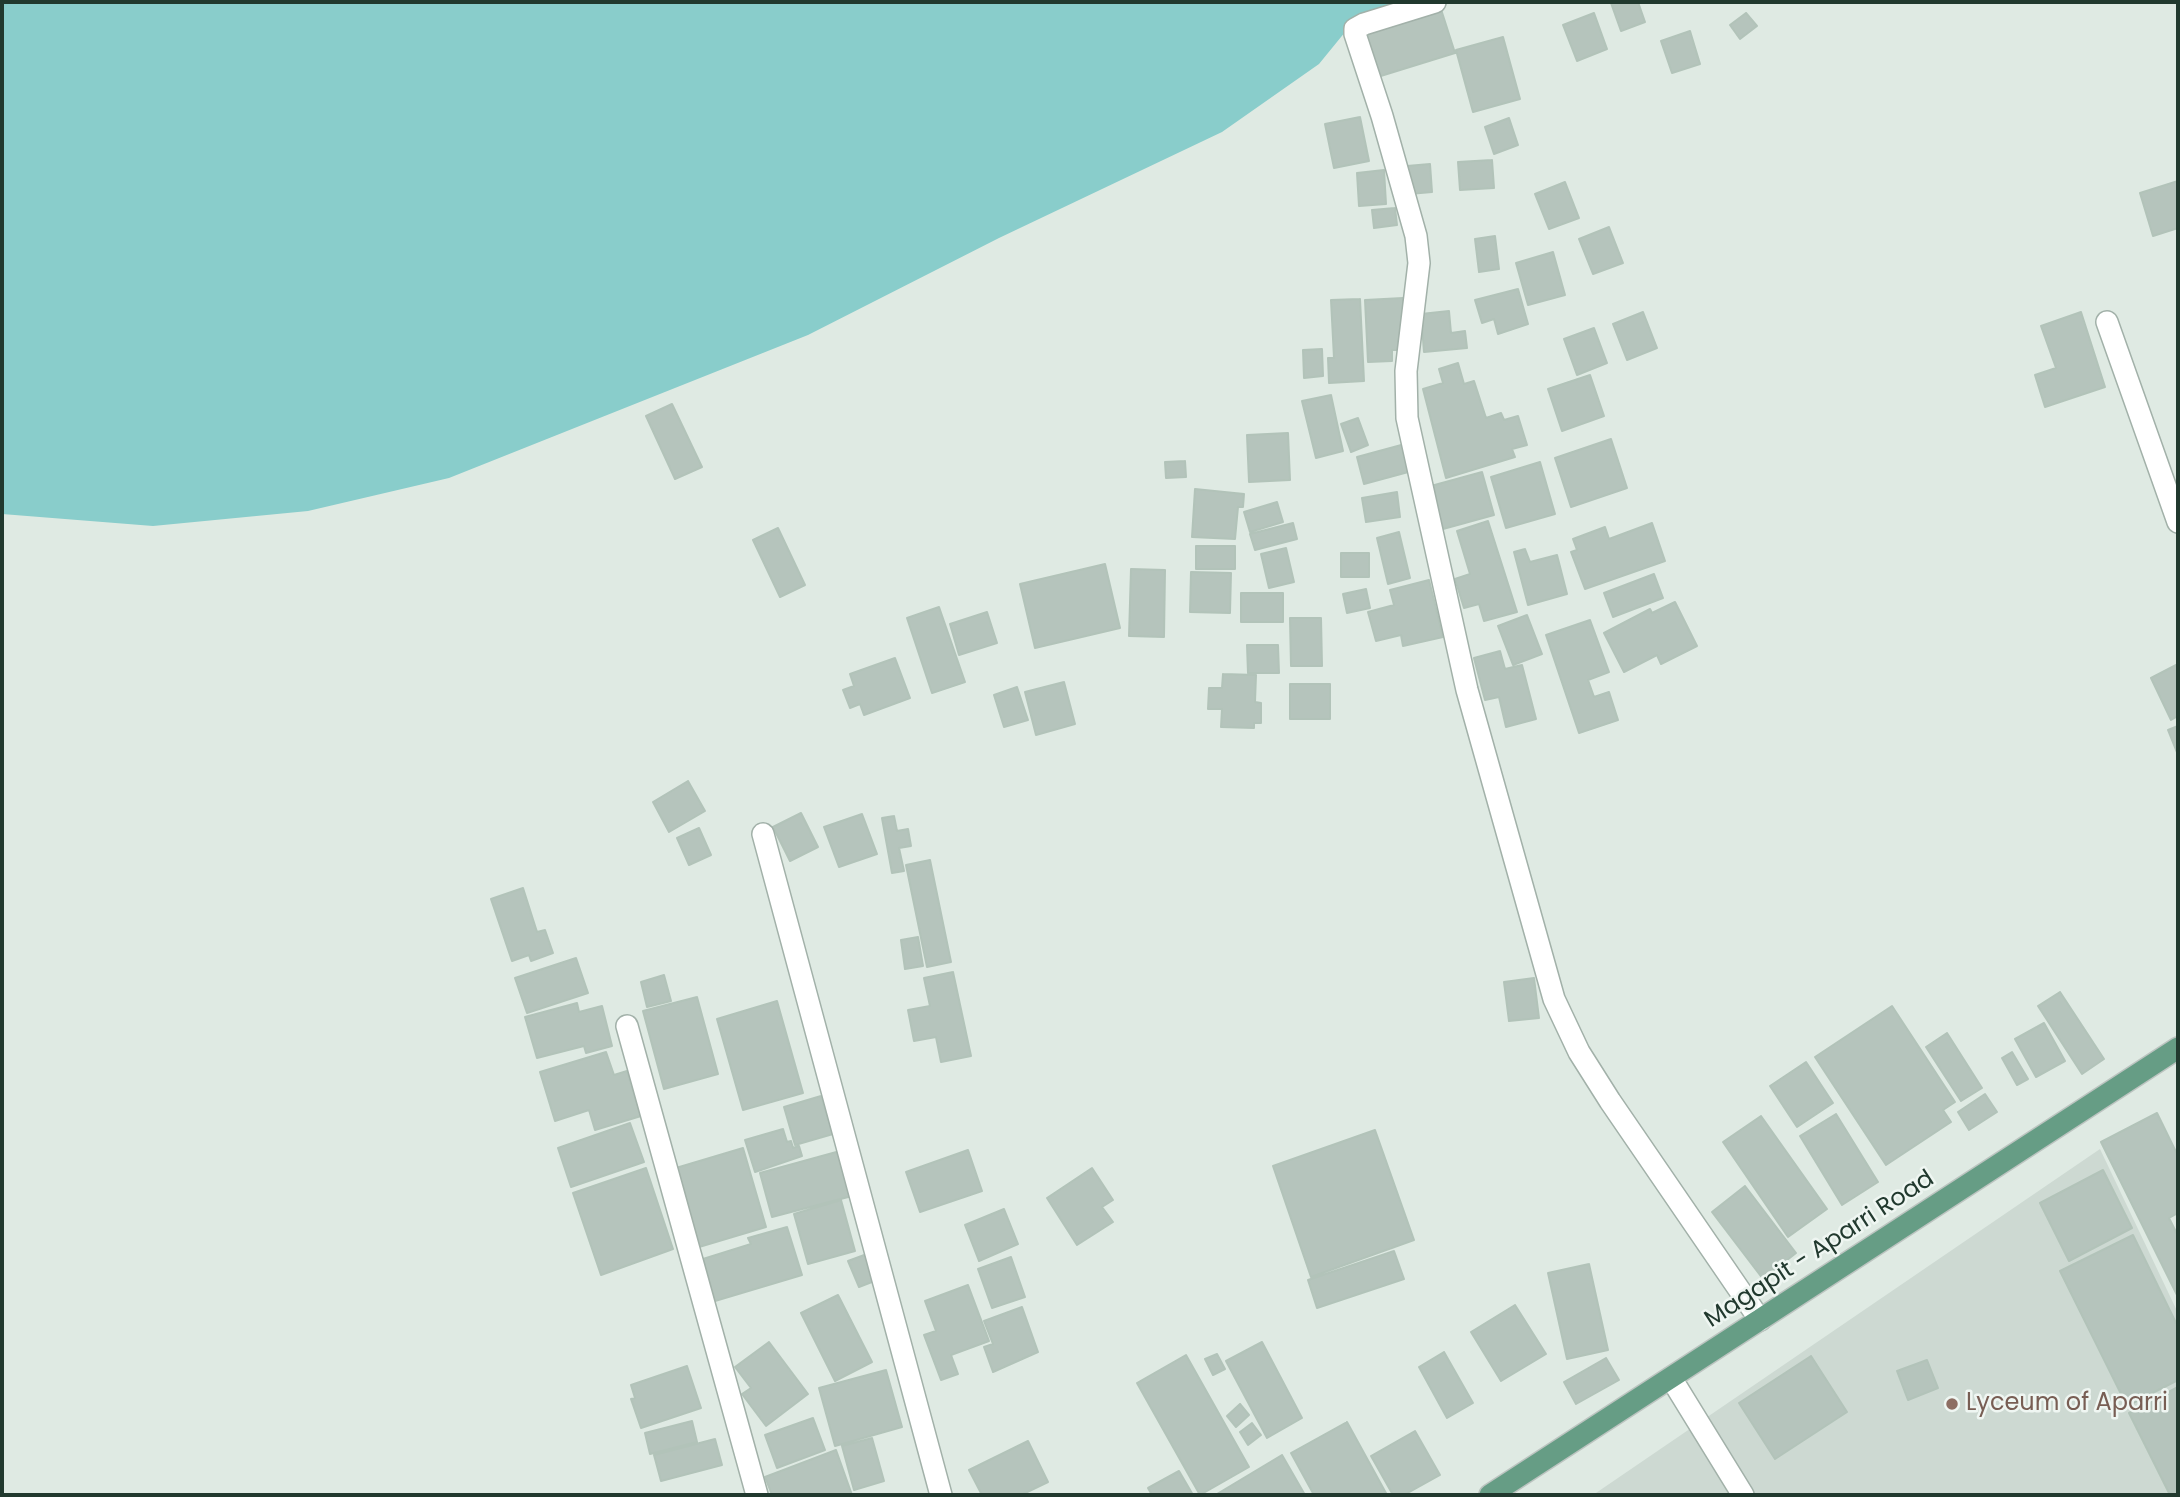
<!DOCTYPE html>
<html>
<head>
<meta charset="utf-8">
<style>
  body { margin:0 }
  #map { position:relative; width:2180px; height:1497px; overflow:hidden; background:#dfeae3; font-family:Poppins,sans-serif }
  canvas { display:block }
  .frame { position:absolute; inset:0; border:4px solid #21392e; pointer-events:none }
</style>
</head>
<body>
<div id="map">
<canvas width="2180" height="1497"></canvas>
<div class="frame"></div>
</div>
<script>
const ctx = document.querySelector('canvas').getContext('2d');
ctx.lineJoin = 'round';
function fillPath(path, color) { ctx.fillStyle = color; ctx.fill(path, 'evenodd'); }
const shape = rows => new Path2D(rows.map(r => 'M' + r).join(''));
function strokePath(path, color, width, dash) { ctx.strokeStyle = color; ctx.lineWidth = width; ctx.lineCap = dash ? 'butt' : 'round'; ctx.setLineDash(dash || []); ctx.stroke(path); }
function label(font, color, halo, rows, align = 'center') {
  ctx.font = font + ' Poppins,sans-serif'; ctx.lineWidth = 5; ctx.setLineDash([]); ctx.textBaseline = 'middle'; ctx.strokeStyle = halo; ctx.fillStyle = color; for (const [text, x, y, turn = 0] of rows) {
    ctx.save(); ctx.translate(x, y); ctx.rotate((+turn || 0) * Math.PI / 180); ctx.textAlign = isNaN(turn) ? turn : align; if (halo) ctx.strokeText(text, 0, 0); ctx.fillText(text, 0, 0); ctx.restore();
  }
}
fillPath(shape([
  [2100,1149,2178,1313,2178,1495,1593,1495]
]), '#cdd9d2');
fillPath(shape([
  [2,2,1405,2,1350,26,1319,64,1222,132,999,238,808,335,449,478,308,511,153,526,2,514]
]), '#89cdcb');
const building = shape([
  [1615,2,1638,2,1645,22,1621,31,1611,3,1615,2],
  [1439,3,1455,53,1371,79,1356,30,1439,3],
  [1594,13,1607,49,1577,61,1563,25,1594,13],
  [1746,13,1757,26,1740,39,1730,25,1746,13],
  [1690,31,1700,64,1672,73,1661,41,1690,31],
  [1503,37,1520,99,1473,112,1456,50,1503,37],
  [1360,117,1369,161,1334,168,1325,124,1360,117],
  [1509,118,1518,145,1494,154,1485,127,1509,118],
  [1492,160,1494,188,1460,190,1458,162,1492,160],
  [1430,164,1432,192,1409,194,1407,166,1430,164],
  [1384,170,1386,204,1359,206,1357,173,1384,170],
  [2178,181,2178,228,2153,236,2140,193,2178,181],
  [1565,182,1579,218,1549,229,1535,194,1565,182],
  [1395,208,1397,225,1374,228,1372,210,1395,208],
  [1609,227,1623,263,1593,274,1579,239,1609,227],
  [1495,236,1499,269,1479,272,1475,239,1495,236],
  [1553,252,1565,295,1528,305,1516,263,1553,252],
  [1518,289,1528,324,1498,334,1494,319,1482,323,1475,300,1518,289],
  [1403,298,1405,350,1392,350,1392,361,1368,362,1365,300,1403,298],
  [1360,299,1364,381,1329,383,1328,358,1334,358,1331,300,1360,299],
  [1449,311,1451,333,1465,331,1467,348,1424,352,1421,314,1449,311],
  [1643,312,1657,348,1627,360,1613,324,1643,312],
  [2081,312,2105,387,2045,407,2035,375,2056,368,2041,326,2081,312],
  [1594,328,1607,363,1577,375,1564,339,1594,328],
  [1322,349,1323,376,1304,378,1303,350,1322,349],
  [1458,363,1464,384,1474,381,1486,418,1501,413,1504,420,1518,416,1527,445,1512,449,1515,457,1446,478,1423,389,1443,383,1439,369,1458,363],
  [1590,375,1604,416,1562,431,1548,389,1590,375],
  [1331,395,1343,451,1316,458,1302,401,1331,395],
  [672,404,702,467,675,479,646,416,672,404],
  [1358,418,1368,445,1351,452,1341,424,1358,418],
  [1288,433,1290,480,1249,482,1247,435,1288,433],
  [1611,439,1627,488,1571,507,1555,458,1611,439],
  [1405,444,1412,471,1364,484,1357,457,1405,444],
  [1185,461,1186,477,1166,478,1165,462,1185,461],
  [1540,462,1555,514,1506,528,1491,477,1540,462],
  [1482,472,1494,515,1443,529,1431,486,1482,472],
  [1195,489,1244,494,1243,507,1238,507,1235,539,1192,537,1195,489],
  [1397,492,1400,517,1366,522,1362,498,1397,492],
  [1277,502,1283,522,1250,532,1244,512,1277,502],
  [1488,521,1517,612,1484,621,1479,604,1464,608,1455,579,1470,574,1457,531,1488,521],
  [1293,523,1297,539,1255,550,1250,534,1293,523],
  [1652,523,1665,561,1585,589,1571,552,1577,550,1573,539,1605,527,1609,539,1652,523],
  [778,528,805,585,780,597,753,540,778,528],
  [1399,532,1410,578,1388,584,1377,538,1399,532],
  [1196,546,1235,546,1235,569,1196,569,1196,546],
  [1286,548,1294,582,1269,588,1261,554,1286,548],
  [1525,549,1530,562,1557,555,1567,594,1528,605,1514,552,1525,549],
  [1341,553,1369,553,1369,577,1341,577,1341,553],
  [1105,564,1120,628,1035,648,1020,584,1105,564],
  [1131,569,1165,570,1164,637,1129,636,1131,569],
  [1191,572,1231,573,1230,613,1190,612,1191,572],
  [1654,574,1663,598,1613,617,1604,593,1654,574],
  [1429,580,1443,637,1403,646,1401,635,1376,641,1368,612,1394,605,1390,590,1429,580],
  [1366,589,1370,608,1347,613,1343,594,1366,589],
  [1241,593,1283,593,1283,622,1241,622,1241,593],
  [1675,602,1697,646,1661,664,1657,655,1624,672,1604,633,1650,609,1652,613,1675,602],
  [939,607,965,682,932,693,907,618,939,607],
  [987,612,997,643,959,655,950,624,987,612],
  [1527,615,1542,654,1513,665,1498,626,1527,615],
  [1290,618,1321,618,1322,666,1291,666,1290,618],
  [1590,620,1609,672,1588,680,1594,697,1609,692,1618,720,1579,733,1546,635,1590,620],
  [1247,645,1278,645,1279,673,1248,673,1247,645],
  [1500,651,1505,669,1522,665,1536,719,1506,727,1499,697,1485,700,1474,658,1500,651],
  [895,658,910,698,864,715,860,704,850,708,843,690,854,686,850,674,895,658],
  [2178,664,2178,716,2171,720,2151,678,2178,664],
  [1223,674,1256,675,1255,702,1261,703,1261,723,1254,723,1254,728,1221,727,1222,709,1208,709,1209,688,1222,688,1223,674],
  [1064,682,1075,724,1036,735,1025,692,1064,682],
  [1290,684,1330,684,1330,719,1290,719,1290,684],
  [1017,687,1028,720,1004,727,994,695,1017,687],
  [2178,726,2178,755,2168,730,2178,726],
  [688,781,705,811,669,832,653,802,688,781],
  [801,813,818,847,790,861,773,827,801,813],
  [862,814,877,854,839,867,824,827,862,814],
  [894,816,897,831,908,829,911,846,899,848,904,871,892,873,882,818,894,816],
  [699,828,711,855,689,865,677,838,699,828],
  [930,860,951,962,927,967,906,865,930,860],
  [523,888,537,932,545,930,553,953,531,961,529,955,512,961,491,899,523,888],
  [918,937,923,966,905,969,901,940,918,937],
  [576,958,588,993,527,1013,515,978,576,958],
  [953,972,971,1056,941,1062,936,1037,914,1041,908,1010,930,1006,924,978,953,972],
  [664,975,671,1001,647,1007,641,982,664,975],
  [1534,978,1539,1018,1509,1021,1504,982,1534,978],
  [2060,992,2104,1059,2082,1074,2038,1006,2060,992],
  [697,997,718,1074,664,1089,643,1011,697,997],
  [777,1001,803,1093,743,1110,717,1019,777,1001],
  [577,1003,579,1012,602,1006,612,1046,586,1053,584,1046,537,1058,525,1017,577,1003],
  [1892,1006,1955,1102,1943,1110,1951,1122,1886,1165,1815,1057,1892,1006],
  [2044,1023,2065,1061,2036,1077,2015,1039,2044,1023],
  [1947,1033,1982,1088,1961,1101,1926,1047,1947,1033],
  [606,1052,614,1075,627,1071,641,1116,595,1130,589,1110,555,1121,540,1072,606,1052],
  [2012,1052,2028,1079,2017,1085,2002,1058,2012,1052],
  [1806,1062,1833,1103,1797,1127,1770,1086,1806,1062],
  [1985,1094,1997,1112,1969,1130,1958,1112,1985,1094],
  [821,1096,833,1134,795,1145,784,1107,821,1096],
  [2157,1113,2178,1156,2178,1213,2169,1218,2178,1236,2178,1297,2101,1142,2157,1113],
  [1836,1114,1878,1182,1842,1205,1800,1136,1836,1114],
  [1761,1116,1827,1209,1788,1237,1723,1142,1761,1116],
  [630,1123,644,1162,571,1187,558,1148,630,1123],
  [783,1129,787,1142,791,1141,793,1148,799,1146,802,1156,755,1172,745,1140,783,1129],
  [1375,1130,1414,1240,1311,1277,1273,1166,1375,1130],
  [743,1148,766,1227,699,1247,676,1168,743,1148],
  [968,1150,982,1191,920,1212,906,1172,968,1150],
  [840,1151,852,1196,772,1217,760,1173,840,1151],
  [646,1168,673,1249,601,1275,573,1193,646,1168],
  [1092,1168,1113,1200,1102,1207,1113,1222,1077,1245,1047,1198,1092,1168],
  [2103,1170,2132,1228,2069,1261,2040,1203,2103,1170],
  [1745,1186,1796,1253,1763,1279,1712,1212,1745,1186],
  [841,1200,855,1251,808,1264,794,1214,841,1200],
  [1004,1209,1018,1244,979,1261,965,1225,1004,1209],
  [787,1227,802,1275,715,1301,703,1259,751,1244,748,1238,787,1227],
  [2133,1235,2178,1327,2178,1380,2127,1406,2060,1271,2133,1235],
  [1394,1251,1404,1279,1317,1308,1308,1280,1394,1251],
  [867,1254,877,1280,859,1287,848,1261,867,1254],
  [1011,1257,1025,1297,992,1308,978,1269,1011,1257],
  [1589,1264,1608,1350,1567,1359,1548,1273,1589,1264],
  [968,1285,989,1341,951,1355,958,1374,941,1380,924,1335,936,1331,925,1301,968,1285],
  [838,1295,872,1362,835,1381,801,1313,838,1295],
  [1515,1305,1546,1354,1501,1381,1471,1332,1515,1305],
  [1022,1307,1038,1352,993,1372,984,1347,993,1344,984,1321,1022,1307],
  [769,1342,808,1394,766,1426,742,1394,751,1388,735,1367,769,1342],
  [1262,1342,1302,1418,1267,1438,1226,1361,1262,1342],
  [1444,1352,1473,1403,1447,1418,1419,1367,1444,1352],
  [1217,1354,1225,1369,1213,1375,1205,1359,1217,1354],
  [1186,1355,1249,1467,1200,1495,1137,1383,1186,1355],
  [1811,1356,1847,1412,1775,1459,1739,1403,1811,1356],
  [1606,1358,1619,1380,1576,1404,1564,1382,1606,1358],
  [1927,1360,1938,1388,1908,1400,1897,1371,1927,1360],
  [687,1366,701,1408,641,1428,631,1399,635,1398,631,1385,687,1366],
  [886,1370,902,1427,835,1446,819,1388,886,1370],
  [2178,1387,2178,1495,2170,1495,2129,1413,2178,1387],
  [1240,1404,1249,1415,1236,1427,1227,1416,1240,1404],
  [813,1418,825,1450,777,1468,765,1435,813,1418],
  [692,1421,697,1442,650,1454,645,1433,692,1421],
  [1347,1422,1387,1495,1314,1495,1291,1453,1347,1422],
  [1252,1423,1261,1435,1248,1445,1240,1432,1252,1423],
  [1415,1431,1440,1475,1404,1495,1393,1495,1371,1456,1415,1431],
  [872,1438,884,1481,854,1490,842,1446,872,1438],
  [715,1439,722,1465,661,1481,654,1455,715,1439],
  [1028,1441,1048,1482,1021,1495,982,1495,969,1470,1028,1441],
  [836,1450,852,1495,772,1495,765,1477,836,1450],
  [1282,1455,1305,1495,1217,1495,1217,1494,1282,1455],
  [1179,1471,1193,1495,1152,1495,1148,1488,1179,1471]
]);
fillPath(building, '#b5c4bc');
strokePath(building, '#b2c3b9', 2);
const minor = shape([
  [1435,2,1364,24,1355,29,1355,34,1382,116,1416,236,1419,263,1406,371,1407,418,1467,690,1554,999,1579,1052,1610,1101,1760,1320],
  [2107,322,2178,522],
  [763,834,941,1495],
  [627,1026,757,1495],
  [1671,1378,1743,1495]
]);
const major = shape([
  [1490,1495,2178,1048]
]);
strokePath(minor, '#a2b1a9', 24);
strokePath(major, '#bcc4c0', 24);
strokePath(minor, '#fff', 21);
strokePath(major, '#669d85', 21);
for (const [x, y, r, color] of [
  [1952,1404,7,"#8d6e63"]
]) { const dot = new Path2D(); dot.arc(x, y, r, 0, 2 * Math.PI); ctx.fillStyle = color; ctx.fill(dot); strokePath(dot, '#eff6f2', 2.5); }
label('24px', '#21392e', '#eff6f2', [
  ["Magapit - Aparri Road",1820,1250,-33]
]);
label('24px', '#785e54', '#eff6f2', [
  ["Lyceum of Aparri",1966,1404]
], 'left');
</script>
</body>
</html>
